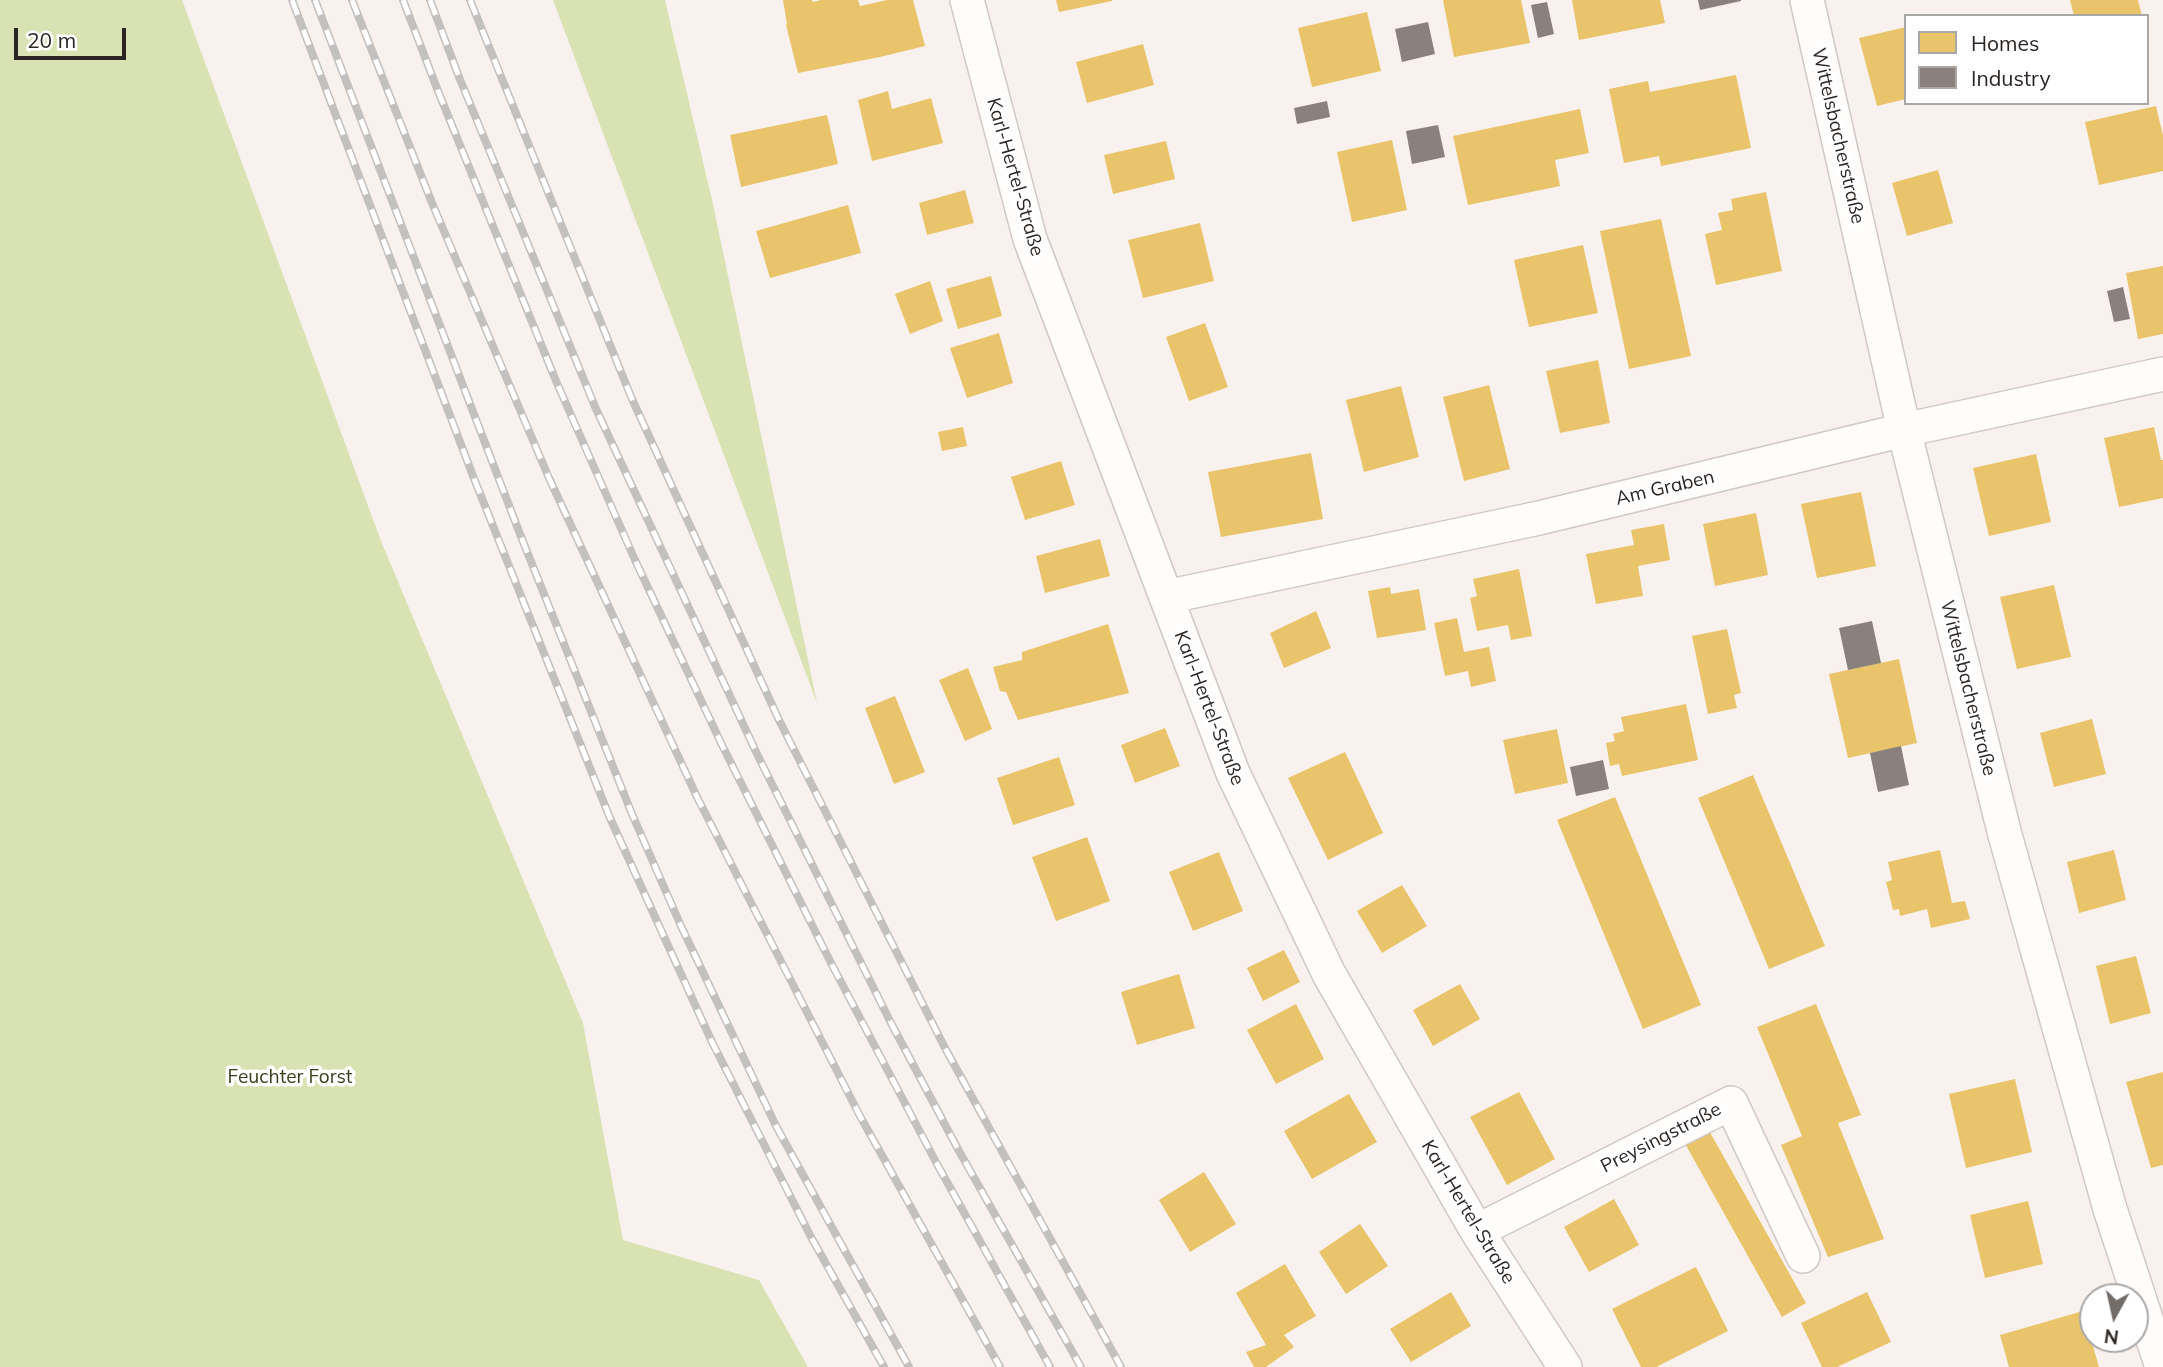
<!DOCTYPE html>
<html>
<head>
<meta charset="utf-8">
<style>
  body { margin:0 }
  #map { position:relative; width:2163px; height:1367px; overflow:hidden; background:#f9f1ee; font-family:Mulish,sans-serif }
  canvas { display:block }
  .legend { position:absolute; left:1904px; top:14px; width:245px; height:91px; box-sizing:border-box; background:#fff; border:2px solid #aaa8a7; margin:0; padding:9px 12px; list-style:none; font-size:21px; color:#2b2623 }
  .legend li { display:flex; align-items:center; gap:14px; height:35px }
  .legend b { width:35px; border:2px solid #aaa8a7 }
  .north { position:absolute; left:2079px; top:1283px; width:70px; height:70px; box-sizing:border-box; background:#fff; border:2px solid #aaa8a7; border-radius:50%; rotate:188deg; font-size:19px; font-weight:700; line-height:28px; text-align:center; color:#2b2623 }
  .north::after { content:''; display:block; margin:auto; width:24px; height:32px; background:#736d6a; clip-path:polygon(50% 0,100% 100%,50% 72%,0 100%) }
  .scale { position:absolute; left:14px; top:28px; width:112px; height:32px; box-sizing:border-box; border:4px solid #2b2623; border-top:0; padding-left:9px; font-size:21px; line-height:24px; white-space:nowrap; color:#2b2623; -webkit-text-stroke:5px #fff; paint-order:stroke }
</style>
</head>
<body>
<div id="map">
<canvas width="2163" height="1367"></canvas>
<ul class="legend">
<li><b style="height:19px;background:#e9c46a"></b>Homes</li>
<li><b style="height:19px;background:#8a817c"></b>Industry</li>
</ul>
<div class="north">N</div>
<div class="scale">20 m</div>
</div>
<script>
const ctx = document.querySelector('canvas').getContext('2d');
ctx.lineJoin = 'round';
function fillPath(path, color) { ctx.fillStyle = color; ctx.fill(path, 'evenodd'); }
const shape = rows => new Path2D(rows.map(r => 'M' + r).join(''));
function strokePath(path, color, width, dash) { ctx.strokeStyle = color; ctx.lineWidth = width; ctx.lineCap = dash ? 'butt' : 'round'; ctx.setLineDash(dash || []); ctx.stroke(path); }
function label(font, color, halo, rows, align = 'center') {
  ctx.font = font + ' Mulish,sans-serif'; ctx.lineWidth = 7; ctx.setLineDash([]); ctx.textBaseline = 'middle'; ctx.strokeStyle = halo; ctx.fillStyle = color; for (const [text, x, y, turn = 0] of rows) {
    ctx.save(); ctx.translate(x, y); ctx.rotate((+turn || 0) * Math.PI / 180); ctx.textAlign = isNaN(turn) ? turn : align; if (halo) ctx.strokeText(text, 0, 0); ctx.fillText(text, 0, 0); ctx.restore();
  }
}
fillPath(shape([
  [0,0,182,0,381,541,583,1023,623,1240,759,1280,808,1367,0,1367],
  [553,0,665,0,713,204,817,703]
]), '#d9e2b3');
fillPath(shape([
  [783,0,812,0,813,2,821,0,858,0,860,6,887,0,913,0,925,46,880,57,798,73,786,25,787,24],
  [1056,0,1112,0,1112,1,1059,12],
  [1443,0,1521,0,1530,43,1454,57],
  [1572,0,1660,0,1665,23,1579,40],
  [2070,0,2138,0,2142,16,2074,16],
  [1367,12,1381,71,1312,87,1298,28],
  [1906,27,1906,99,1877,106,1859,38],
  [1143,44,1154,85,1087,103,1076,62],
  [1736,75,1751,148,1661,166,1659,156,1624,163,1609,89,1648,81,1650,92],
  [888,91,892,109,931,98,943,143,872,161,858,100],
  [2156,106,2163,136,2163,171,2099,185,2085,122],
  [1580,109,1589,153,1555,160,1560,186,1468,205,1453,136],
  [827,115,838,164,741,187,730,135],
  [1392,140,1407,210,1352,222,1337,152],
  [1166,141,1175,179,1113,194,1104,155],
  [1938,170,1953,223,1907,236,1892,183],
  [965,190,974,223,927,235,919,203],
  [1766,192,1782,271,1716,285,1705,234,1722,230,1718,213,1733,210,1731,199],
  [848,205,861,253,770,278,756,231],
  [1661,219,1691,356,1629,369,1600,231],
  [1200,223,1214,281,1143,298,1128,240],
  [1583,245,1598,313,1529,327,1514,260],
  [2163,266,2163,334,2138,339,2126,273],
  [991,276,1002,316,958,329,946,289],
  [930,281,943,321,910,334,895,294],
  [1205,323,1228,387,1189,401,1166,337],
  [999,333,1013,383,967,398,950,348],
  [1598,360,1610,423,1560,433,1546,371],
  [1489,385,1510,469,1464,481,1443,397],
  [1401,386,1419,457,1364,472,1346,400],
  [963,427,967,446,942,451,938,432],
  [2154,427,2161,460,2163,460,2163,498,2119,507,2104,438],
  [1311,453,1323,519,1221,537,1208,472],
  [2036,454,2051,522,1989,536,1973,468],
  [1061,461,1075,505,1025,520,1011,477],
  [1861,492,1876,566,1817,578,1801,504],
  [1756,513,1768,575,1715,586,1703,524],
  [1664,524,1670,560,1638,566,1643,596,1596,604,1586,554,1634,545,1631,530],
  [1100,539,1110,576,1045,593,1036,556],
  [1519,569,1532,636,1511,640,1508,625,1477,631,1470,598,1477,596,1473,579],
  [2054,585,2071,657,2017,669,2000,597],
  [1390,587,1391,594,1419,589,1426,630,1377,638,1368,591],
  [1316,611,1331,648,1284,668,1270,633],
  [1457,618,1464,652,1489,647,1496,681,1471,687,1468,671,1445,676,1434,623],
  [1108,624,1129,693,1018,720,1006,692,1000,691,993,667,1022,660,1022,652],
  [1727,629,1741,693,1734,695,1737,708,1708,714,1692,636],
  [1899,659,1917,743,1848,758,1829,674],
  [968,668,992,729,965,741,939,680],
  [895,696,925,772,894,784,865,708],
  [1686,704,1698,760,1622,776,1619,764,1610,766,1606,743,1615,741,1613,734,1624,731,1621,717],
  [2092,719,2106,774,2054,787,2040,733],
  [1165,728,1180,766,1135,783,1121,745],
  [1557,729,1568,783,1515,794,1503,740],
  [1345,752,1383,833,1328,860,1288,778],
  [1059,757,1075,805,1013,825,997,778],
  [1753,775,1825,946,1769,969,1698,798],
  [1615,797,1701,1005,1643,1029,1557,820],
  [1087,837,1110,901,1056,921,1032,857],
  [1940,850,1952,903,1965,901,1970,919,1931,928,1927,909,1900,916,1899,909,1893,910,1886,882,1892,880,1888,862],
  [2114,850,2126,900,2079,913,2067,862],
  [1219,852,1243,911,1193,931,1169,872],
  [1402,885,1427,926,1382,953,1357,911],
  [1284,950,1300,982,1263,1001,1247,968],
  [2136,956,2151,1013,2110,1024,2096,966],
  [1179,974,1195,1028,1137,1045,1121,992],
  [1460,984,1480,1019,1433,1046,1413,1010],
  [1296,1004,1324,1059,1276,1084,1247,1030],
  [1816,1004,1861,1115,1838,1123,1884,1239,1828,1257,1781,1145,1802,1136,1757,1027],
  [2163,1072,2163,1165,2151,1168,2126,1082],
  [2015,1079,2032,1152,1966,1168,1949,1094],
  [1519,1092,1555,1159,1507,1185,1470,1117],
  [1349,1094,1377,1142,1312,1179,1284,1131],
  [1707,1127,1806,1303,1782,1317,1683,1140],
  [1204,1172,1236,1224,1190,1252,1159,1200],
  [1614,1199,1639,1245,1589,1272,1564,1227],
  [2028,1201,2043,1264,1985,1278,1970,1215],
  [1360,1224,1388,1266,1346,1294,1319,1252],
  [1285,1264,1316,1316,1284,1335,1294,1347,1266,1367,1254,1367,1246,1352,1266,1345,1236,1293],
  [1696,1267,1728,1331,1656,1367,1641,1367,1612,1309],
  [1451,1292,1471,1326,1411,1362,1390,1329],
  [1867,1292,1891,1342,1837,1367,1822,1367,1801,1323],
  [2083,1311,2099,1367,2009,1367,2000,1335]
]), '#e9c46a');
fillPath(shape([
  [1698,0,1741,0,1741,1,1700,10],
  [1547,2,1554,34,1538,38,1531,5],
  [1428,22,1435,54,1402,62,1395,29],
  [1327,101,1330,117,1297,124,1294,108],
  [1438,125,1445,157,1412,164,1406,131],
  [2123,287,2130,319,2114,322,2107,291],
  [1872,621,1881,663,1848,670,1839,628],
  [1901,746,1909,785,1878,792,1870,753],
  [1603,760,1609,789,1576,796,1570,767]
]), '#8a817c');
const minor = shape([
  [967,0,1030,239,1233,773,1329,974,1477,1231,1565,1367],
  [1807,0,1904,430,2005,835,2110,1209,2162,1367],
  [1166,597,1539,518,1904,430,2163,374],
  [1477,1231,1731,1103,1803,1256]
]);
strokePath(minor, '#cfc8c6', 36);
strokePath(minor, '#fefdfc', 33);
const rail = shape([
  [292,0,473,476,610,818,712,1042,811,1237,884,1367],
  [315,0,520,534,632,814,681,926,776,1126,909,1367],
  [352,0,432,203,549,478,698,799,860,1116,1000,1367],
  [403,0,438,91,556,381,635,560,722,745,831,963,937,1164,1050,1367],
  [430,0,459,77,596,409,758,756,891,1023,959,1151,1081,1367],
  [470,0,632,399,779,720,945,1048,1121,1367]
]);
strokePath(rail, '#c3c1bf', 8);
strokePath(rail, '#fff', 5, [16]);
label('19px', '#2b2623', '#fff', [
  ["Wittelsbacherstraße",1838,136,77],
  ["Karl-Hertel-Straße",1015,177,74],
  ["Am Graben",1665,488,-13],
  ["Wittelsbacherstraße",1968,688,76],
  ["Karl-Hertel-Straße",1209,708,69],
  ["Preysingstraße",1661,1138,-27],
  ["Karl-Hertel-Straße",1468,1212,59]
]);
label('19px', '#37411b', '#fff', [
  ["Feuchter Forst",290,1077]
]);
</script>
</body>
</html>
